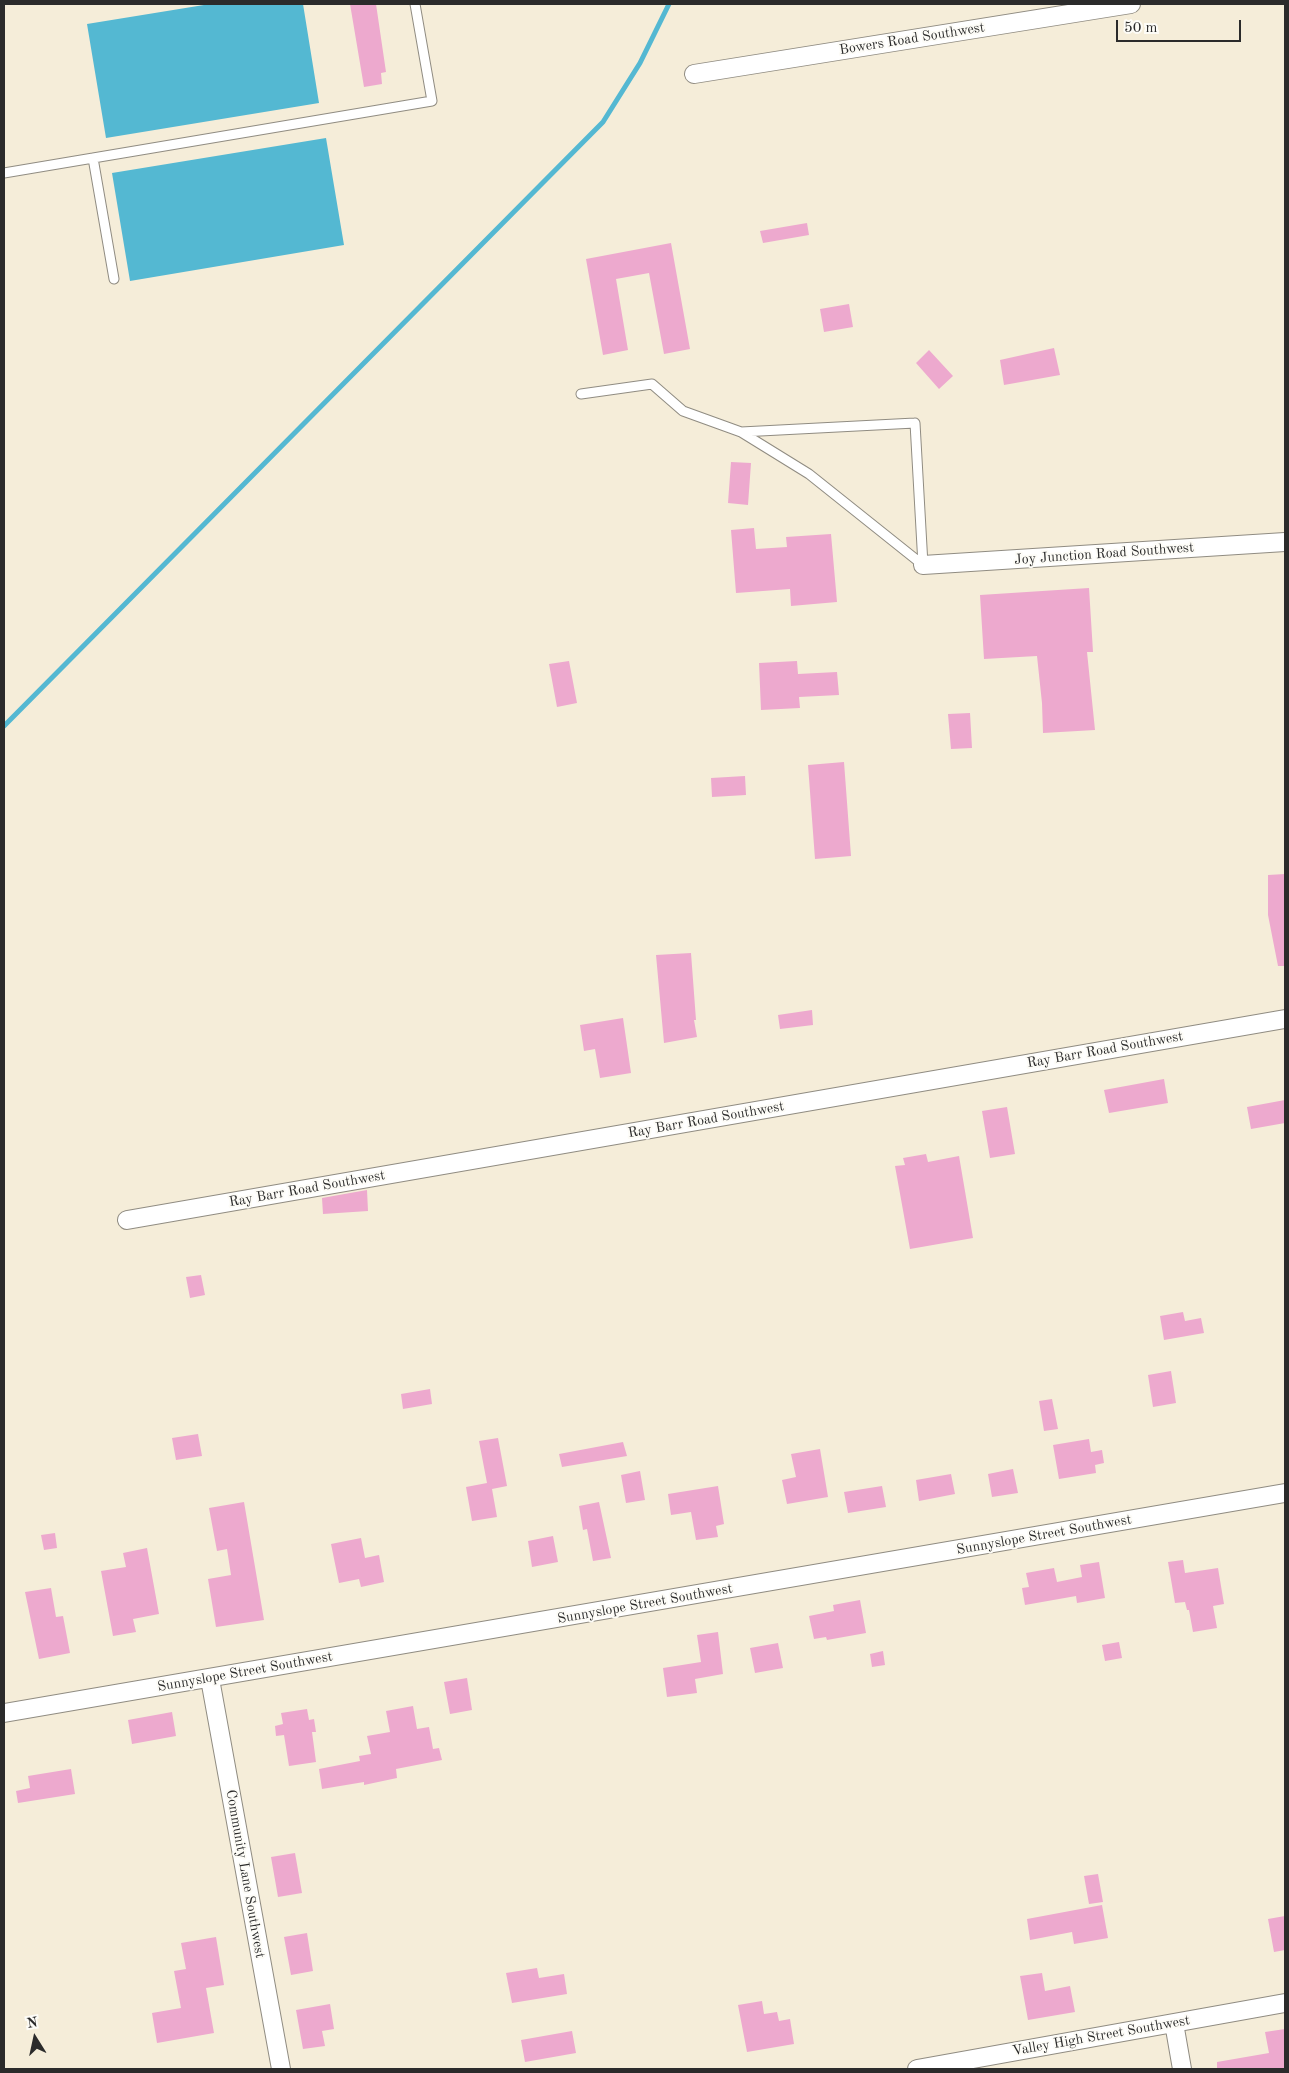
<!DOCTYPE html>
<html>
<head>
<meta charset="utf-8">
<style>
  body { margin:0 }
  #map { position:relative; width:1289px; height:2073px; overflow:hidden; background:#f5edd9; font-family:"Old Standard TT",serif }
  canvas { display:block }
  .frame { position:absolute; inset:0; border:5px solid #2b2b2b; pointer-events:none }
  .north { position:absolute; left:10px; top:2013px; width:50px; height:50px; -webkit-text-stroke:4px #fdfcf7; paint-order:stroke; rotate:350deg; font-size:14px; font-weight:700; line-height:20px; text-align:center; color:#2b2b2b }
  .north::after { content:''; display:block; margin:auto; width:18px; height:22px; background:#2b2b2b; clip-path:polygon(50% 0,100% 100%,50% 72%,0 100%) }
  .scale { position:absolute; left:1116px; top:20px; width:125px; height:22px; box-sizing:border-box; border:2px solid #2b2b2b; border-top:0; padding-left:6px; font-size:15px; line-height:18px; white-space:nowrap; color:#2b2b2b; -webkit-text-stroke:4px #fdfcf7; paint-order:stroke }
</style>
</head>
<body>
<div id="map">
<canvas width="1289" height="2073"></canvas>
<div class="frame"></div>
<div class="north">N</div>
<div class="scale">50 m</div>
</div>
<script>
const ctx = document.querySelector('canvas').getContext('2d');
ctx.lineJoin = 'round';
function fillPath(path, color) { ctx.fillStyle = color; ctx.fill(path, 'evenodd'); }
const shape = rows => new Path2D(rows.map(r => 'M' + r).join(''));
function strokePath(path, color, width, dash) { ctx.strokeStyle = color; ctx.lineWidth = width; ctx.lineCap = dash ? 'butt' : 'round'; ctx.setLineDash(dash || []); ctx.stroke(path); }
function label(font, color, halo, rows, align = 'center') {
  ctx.font = font + ' "Old Standard TT",serif'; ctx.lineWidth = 4; ctx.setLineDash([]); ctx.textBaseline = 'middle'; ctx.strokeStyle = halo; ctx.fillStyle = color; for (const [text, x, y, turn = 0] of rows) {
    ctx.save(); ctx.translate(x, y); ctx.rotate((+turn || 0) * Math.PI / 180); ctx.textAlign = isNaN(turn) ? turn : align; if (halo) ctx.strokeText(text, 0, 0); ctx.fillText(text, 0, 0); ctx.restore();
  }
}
fillPath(shape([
  [210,4,303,4,319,103,106,138,87,24],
  [326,138,344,245,130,281,112,173]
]), '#54b8d2');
strokePath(shape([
  [4,726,603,122,640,63,669,4]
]), '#54b8d2', 5);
fillPath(shape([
  [350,4,376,4,386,72,381,73,382,84,364,87],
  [807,223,809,235,763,243,760,231],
  [671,243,690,349,664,354,649,273,616,279,628,350,603,355,586,259],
  [849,304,853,327,824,332,820,309],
  [1054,348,1060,375,1004,385,1000,360],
  [929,350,953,376,939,389,916,363],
  [731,462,751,463,748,505,728,503],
  [754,528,756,549,787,547,786,537,831,534,837,602,791,606,790,589,736,593,731,530],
  [1089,588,1093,652,1087,652,1095,730,1043,733,1042,703,1037,656,984,659,980,595],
  [569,661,577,703,557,707,549,664],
  [797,661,798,674,837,672,839,695,799,697,800,708,761,710,759,663],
  [970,713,972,748,951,749,948,714],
  [844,762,851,856,815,859,808,765],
  [745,776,746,795,712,797,711,778],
  [1285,874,1285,966,1278,966,1268,915,1268,875],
  [691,953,696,1020,694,1020,697,1037,664,1043,656,955],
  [812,1010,813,1025,780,1029,778,1015],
  [623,1018,631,1073,600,1078,595,1049,584,1051,580,1025],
  [1164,1079,1168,1103,1109,1113,1104,1090],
  [1285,1100,1285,1123,1251,1129,1247,1107],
  [1007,1107,1015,1154,990,1158,982,1111],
  [926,1154,928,1162,959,1156,973,1238,910,1249,895,1166,905,1165,903,1158],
  [367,1190,368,1211,323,1214,322,1198],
  [201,1275,205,1295,190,1298,186,1277],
  [1183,1312,1185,1321,1201,1318,1204,1333,1164,1340,1160,1316],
  [1171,1371,1176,1403,1153,1407,1148,1375],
  [430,1389,432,1404,403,1409,401,1394],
  [1052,1399,1058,1429,1044,1431,1039,1401],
  [198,1434,202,1456,176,1460,172,1438],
  [498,1438,507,1486,492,1489,497,1517,472,1521,466,1487,487,1483,479,1441],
  [1089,1439,1091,1452,1102,1450,1104,1463,1095,1465,1096,1473,1059,1479,1053,1445],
  [623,1442,627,1456,562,1467,559,1454],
  [820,1449,828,1497,787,1504,782,1480,796,1477,791,1454],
  [1013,1469,1018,1493,992,1497,988,1474],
  [640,1471,645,1500,626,1503,621,1475],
  [951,1474,955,1494,919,1501,916,1480],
  [718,1486,724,1524,716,1526,718,1537,696,1540,691,1512,671,1515,668,1494],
  [882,1486,886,1507,848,1513,844,1492],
  [244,1502,264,1620,216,1627,208,1579,231,1575,227,1549,217,1551,209,1508],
  [599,1502,611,1558,593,1561,587,1529,583,1530,579,1506],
  [55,1533,57,1548,44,1550,41,1535],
  [553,1536,558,1562,532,1567,528,1541],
  [361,1538,365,1558,379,1555,384,1582,361,1587,359,1579,339,1583,331,1544],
  [147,1548,159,1614,133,1619,136,1632,113,1636,101,1571,126,1567,123,1553],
  [1183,1560,1185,1573,1218,1568,1224,1604,1213,1606,1217,1628,1193,1632,1189,1610,1187,1610,1185,1602,1175,1603,1168,1562],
  [1099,1562,1105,1598,1077,1603,1076,1596,1025,1605,1022,1588,1029,1587,1026,1573,1054,1568,1057,1582,1082,1577,1080,1565],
  [51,1588,56,1617,63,1616,70,1653,39,1659,25,1592],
  [860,1600,866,1633,827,1640,826,1637,814,1639,809,1616,834,1611,833,1605],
  [718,1632,723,1674,695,1679,697,1693,667,1697,663,1668,701,1662,697,1635],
  [1119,1642,1122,1658,1105,1661,1102,1645],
  [778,1643,783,1668,755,1673,750,1648],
  [883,1651,885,1665,872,1667,870,1654],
  [467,1678,472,1710,450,1714,444,1682],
  [413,1706,417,1729,429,1727,433,1749,439,1748,442,1760,396,1769,397,1778,364,1785,364,1782,322,1789,319,1769,360,1761,359,1756,371,1754,367,1736,390,1732,386,1711],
  [307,1709,309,1720,314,1719,316,1732,312,1732,316,1762,289,1766,284,1735,276,1736,275,1726,283,1724,281,1713],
  [172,1712,176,1736,132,1744,128,1720],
  [71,1769,75,1794,18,1803,16,1791,30,1788,28,1776],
  [295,1853,302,1893,278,1897,271,1857],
  [1098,1874,1103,1902,1089,1904,1084,1876],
  [1102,1905,1108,1938,1074,1944,1072,1932,1030,1940,1027,1919],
  [1285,1916,1285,1950,1274,1952,1268,1919],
  [307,1933,313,1971,291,1975,284,1937],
  [216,1937,224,1985,206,1988,214,2033,157,2043,152,2013,181,2008,174,1971,186,1969,181,1943],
  [537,1968,539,1978,564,1974,567,1994,512,2003,506,1973],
  [1042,1973,1045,1991,1070,1986,1075,2012,1028,2020,1020,1976],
  [762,2001,764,2014,777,2012,779,2021,790,2019,794,2044,747,2052,738,2005],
  [330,2004,334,2029,322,2031,325,2046,303,2049,296,2010],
  [1285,2029,1285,2069,1217,2069,1217,2062,1269,2053,1265,2032],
  [572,2031,576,2053,525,2062,521,2040]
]), '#eda9ce');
const lane = shape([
  [93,158,114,279],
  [4,173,432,101,415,4],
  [581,394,652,384,683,411,741,432],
  [915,423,923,565,809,474,741,432,915,423]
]);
const street = shape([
  [694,74,1131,4],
  [923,565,1285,542],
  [127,1220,1285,1019],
  [210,1679,281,2069],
  [4,1713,1285,1493],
  [1174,2023,1182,2069],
  [917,2069,1285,2003]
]);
strokePath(lane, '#908c82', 11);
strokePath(street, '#908c82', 20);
strokePath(lane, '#fff', 9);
strokePath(street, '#fff', 18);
label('14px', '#2b2b2b', '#fdfcf7', [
  ["Bowers Road Southwest",912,39,-9],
  ["Joy Junction Road Southwest",1104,554,-4],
  ["Ray Barr Road Southwest",1105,1050,-10],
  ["Ray Barr Road Southwest",706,1120,-10],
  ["Ray Barr Road Southwest",307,1189,-10],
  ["Sunnyslope Street Southwest",1044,1535,-10],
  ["Sunnyslope Street Southwest",645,1604,-10],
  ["Sunnyslope Street Southwest",245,1672,-10],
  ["Community Lane Southwest",245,1874,80],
  ["Valley High Street Southwest",1101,2036,-10]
]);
</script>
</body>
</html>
